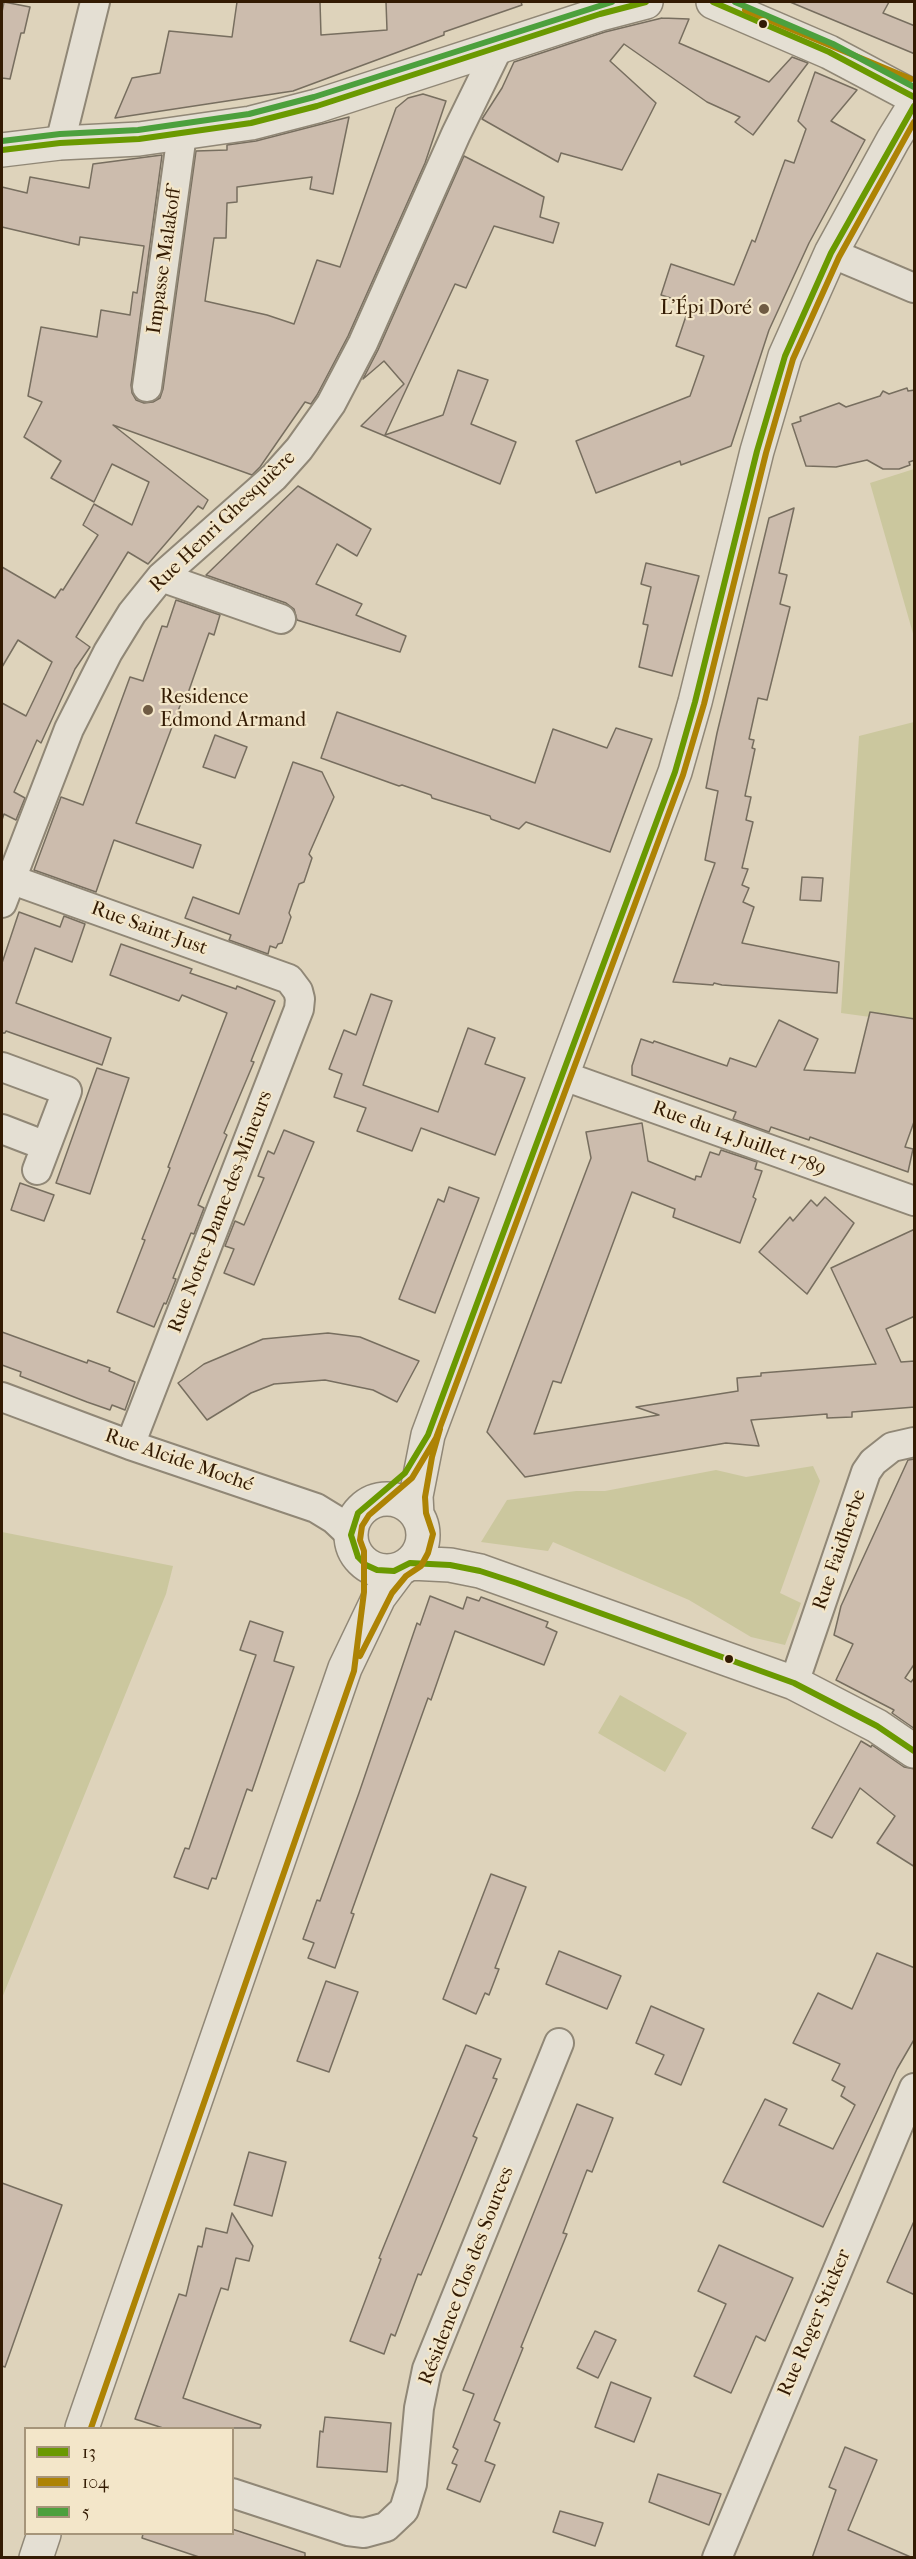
<!DOCTYPE html>
<html>
<head>
<meta charset="utf-8">
<style>
  body { margin:0 }
  #map { position:relative; width:916px; height:2559px; overflow:hidden; background:#ded3bb; font-family:"IM FELL French Canon",serif }
  canvas { display:block }
  .frame { position:absolute; inset:0; border:3px solid #331b03; pointer-events:none }
  .legend { position:absolute; left:24px; top:2427px; width:210px; height:108px; box-sizing:border-box; background:#f3e6c9; border:2px solid #a6957a; margin:0; padding:8px 10px; list-style:none; font-size:18px; color:#331b03 }
  .legend li { display:flex; align-items:center; gap:12px; height:30px }
  .legend b { width:30px; border:2px solid #a6957a }
</style>
</head>
<body>
<div id="map">
<canvas width="916" height="2559"></canvas>
<div class="frame"></div>
<ul class="legend">
<li><b style="height:8px;background:#6a9901"></b>13</li>
<li><b style="height:8px;background:#ad8304"></b>104</li>
<li><b style="height:8px;background:#4ca03d"></b>5</li>
</ul>
</div>
<script>
const ctx = document.querySelector('canvas').getContext('2d');
ctx.lineJoin = 'round';
function fillPath(path, color) { ctx.fillStyle = color; ctx.fill(path, 'evenodd'); }
const shape = rows => new Path2D(rows.map(r => 'M' + r).join(''));
function strokePath(path, color, width, dash) { ctx.strokeStyle = color; ctx.lineWidth = width; ctx.lineCap = dash ? 'butt' : 'round'; ctx.setLineDash(dash || []); ctx.stroke(path); }
function label(font, color, halo, rows, align = 'center') {
  ctx.font = font + ' "IM FELL French Canon",serif'; ctx.lineWidth = 4.5; ctx.setLineDash([]); ctx.textBaseline = 'middle'; ctx.strokeStyle = halo; ctx.fillStyle = color; for (const [text, x, y, turn = 0] of rows) {
    ctx.save(); ctx.translate(x, y); ctx.rotate((+turn || 0) * Math.PI / 180); ctx.textAlign = isNaN(turn) ? turn : align; if (halo) ctx.strokeText(text, 0, 0); ctx.fillText(text, 0, 0); ctx.restore();
  }
}
fillPath(shape([
  [914,469,914,637,870,483],
  [914,722,914,1023,841,1013,859,736],
  [813,1466,820,1481,780,1593,801,1603,785,1645,751,1637,689,1600,553,1542,548,1551,481,1542,507,1500,576,1491,605,1491,716,1470,746,1477],
  [2,1532,173,1566,166,1594,2,1998],
  [620,1695,687,1733,665,1772,598,1733]
]), '#cbc79e');
const building = shape([
  [4,2,30,7,24,33,21,33,10,79,2,78,2,12,4,2],
  [237,2,320,2,321,35,387,30,386,2,521,2,522,5,444,32,444,35,293,91,115,118,132,78,160,73,169,31,232,37,237,2],
  [790,2,889,2,883,13,915,26,915,54,790,2],
  [662,18,689,19,679,43,769,82,792,57,808,63,753,135,735,122,740,117,707,102,624,44,610,61,656,103,622,170,561,153,558,162,482,119,502,88,514,62,605,32,662,18],
  [815,72,857,90,831,121,865,140,809,243,769,330,731,446,681,465,680,461,596,493,576,441,690,396,704,356,676,346,690,304,661,295,671,264,734,285,752,240,755,242,785,160,794,163,806,129,798,121,815,72],
  [423,94,446,101,425,163,348,336,317,395,311,404,305,402,260,467,252,475,113,425,208,500,203,509,198,506,148,564,128,552,76,637,90,647,75,669,41,743,37,740,14,792,25,798,16,820,4,814,2,820,2,703,26,716,52,662,18,640,2,667,2,567,55,598,61,589,63,590,98,535,83,525,94,504,132,525,149,482,112,464,94,502,51,478,61,461,24,437,42,402,28,396,41,327,97,337,101,310,130,315,133,292,137,293,144,246,80,237,79,245,2,227,2,187,27,193,30,177,89,188,93,164,162,155,131,385,132,393,136,400,144,403,153,402,160,398,163,389,196,151,227,150,227,145,256,141,349,117,333,194,310,189,312,177,237,187,237,202,227,203,226,238,214,238,205,301,267,315,294,324,317,260,340,267,396,108,408,98,423,94],
  [464,156,544,197,540,217,559,223,553,243,494,226,466,288,455,284,385,435,443,415,458,370,488,380,471,424,516,442,500,484,361,426,404,384,384,361,363,379,378,350,464,156],
  [907,388,908,391,915,390,915,460,909,462,910,465,899,469,883,469,867,460,836,467,806,466,792,424,801,421,800,417,839,403,846,407,880,396,883,391,889,394,907,388],
  [298,486,371,529,357,556,337,544,316,584,362,604,356,615,406,636,400,652,297,620,294,609,286,603,206,575,298,486],
  [794,508,779,573,787,575,780,604,790,607,767,700,758,698,749,739,754,740,752,748,755,749,745,796,751,797,746,820,753,822,742,868,748,869,742,885,749,888,743,902,754,907,742,943,839,962,837,993,722,985,714,983,713,985,673,982,715,863,705,860,718,791,706,788,717,733,769,518,794,508],
  [646,563,699,576,672,676,639,667,648,625,643,624,651,587,641,584,646,563],
  [176,600,220,615,214,635,209,633,187,696,184,695,136,823,201,845,193,868,114,840,96,892,34,870,61,797,83,805,130,677,143,681,162,626,167,627,176,600],
  [337,712,535,783,553,729,607,748,616,728,652,739,610,852,526,822,519,829,491,819,490,816,432,798,431,795,402,785,399,786,321,758,337,712],
  [215,735,247,747,235,778,203,767,215,735],
  [293,762,322,772,334,797,309,854,312,858,304,882,299,884,289,913,291,917,282,943,278,944,276,948,270,946,268,954,229,940,231,935,185,918,193,897,239,914,293,762],
  [802,877,823,878,821,901,800,900,802,877],
  [19,912,60,927,64,916,85,924,72,962,35,948,16,1003,111,1038,102,1065,6,1031,5,1033,2,1033,2,963,19,912],
  [121,944,192,969,190,973,236,989,237,986,275,1001,251,1061,254,1062,224,1133,227,1135,198,1205,204,1208,194,1234,191,1233,173,1278,176,1279,166,1304,164,1303,154,1327,117,1312,145,1240,142,1239,170,1168,168,1167,227,1013,182,995,179,1001,110,975,121,944],
  [371,994,392,1001,363,1085,438,1112,468,1028,495,1038,485,1064,525,1078,495,1155,421,1128,412,1151,357,1131,366,1108,334,1097,342,1074,329,1069,344,1030,356,1035,371,994],
  [870,1012,915,1019,915,1119,905,1147,913,1149,908,1172,810,1137,809,1140,771,1127,769,1132,733,1119,736,1112,632,1075,632,1066,641,1039,653,1043,654,1041,727,1066,730,1058,756,1067,779,1020,818,1039,804,1070,855,1073,870,1012],
  [97,1068,129,1078,90,1194,56,1183,97,1068],
  [642,1123,648,1161,695,1180,696,1176,701,1177,710,1152,719,1155,721,1150,757,1162,755,1169,762,1171,753,1197,756,1199,740,1243,673,1217,675,1209,632,1192,561,1383,553,1381,534,1434,659,1415,636,1407,738,1391,737,1378,761,1376,761,1373,876,1364,831,1268,915,1229,915,1316,886,1329,901,1362,915,1361,915,1407,852,1412,852,1417,827,1418,827,1414,751,1420,759,1446,726,1443,525,1477,487,1432,591,1158,586,1132,642,1123],
  [284,1130,314,1142,254,1285,224,1273,234,1249,225,1246,235,1221,244,1225,264,1178,258,1176,268,1151,274,1154,284,1130],
  [20,1183,54,1195,44,1221,11,1210,20,1183],
  [449,1187,479,1198,435,1313,399,1299,438,1199,444,1202,449,1187],
  [825,1197,854,1223,807,1294,759,1252,790,1217,793,1221,811,1200,817,1206,825,1197],
  [2,1332,87,1363,88,1360,110,1368,109,1371,135,1382,125,1410,112,1405,110,1410,87,1402,20,1376,21,1372,2,1365,2,1332],
  [328,1333,360,1337,419,1361,397,1402,373,1390,325,1380,274,1384,251,1393,207,1420,178,1383,204,1364,263,1339,328,1333],
  [915,1459,915,1663,905,1678,911,1682,915,1677,915,1729,892,1713,894,1710,836,1680,853,1644,834,1635,841,1606,908,1460,915,1459],
  [430,1596,463,1609,467,1597,479,1601,481,1597,548,1622,546,1627,557,1632,544,1665,455,1631,431,1700,428,1698,351,1913,354,1914,335,1968,308,1958,314,1943,303,1939,317,1900,320,1901,359,1793,417,1623,420,1625,430,1596],
  [250,1621,283,1632,274,1661,294,1667,252,1791,247,1789,216,1879,212,1878,208,1889,174,1877,185,1848,189,1849,256,1655,240,1650,250,1621],
  [861,1741,871,1747,872,1745,904,1767,915,1769,915,1867,877,1843,895,1816,860,1788,832,1838,812,1828,861,1741],
  [491,1874,526,1887,495,1968,499,1969,489,1995,485,1993,476,2014,443,1999,491,1874],
  [559,1951,621,1976,607,2009,546,1984,559,1951],
  [877,1953,915,1968,915,2038,897,2069,823,2227,723,2182,765,2099,787,2109,779,2125,833,2149,855,2105,841,2096,845,2087,832,2080,840,2064,793,2043,818,1993,852,2009,877,1953],
  [326,1981,358,1992,329,2072,297,2061,326,1981],
  [651,2006,704,2029,681,2085,655,2074,664,2055,636,2043,651,2006],
  [466,2045,501,2059,493,2078,497,2079,473,2136,477,2138,442,2224,421,2275,418,2274,395,2336,391,2334,384,2354,350,2341,381,2259,379,2258,466,2045],
  [577,2104,613,2118,592,2172,587,2170,563,2233,567,2234,521,2347,523,2348,494,2420,500,2423,485,2461,495,2465,480,2502,447,2489,457,2465,452,2463,458,2450,453,2447,474,2394,463,2390,577,2104],
  [249,2152,286,2162,272,2216,234,2205,249,2152],
  [2,2183,62,2205,5,2367,2,2366,2,2183],
  [232,2213,253,2246,249,2261,236,2258,228,2290,221,2288,183,2398,261,2425,260,2428,163,2428,135,2419,179,2294,186,2296,198,2246,202,2247,206,2228,227,2233,232,2213],
  [915,2219,915,2295,887,2282,915,2219],
  [719,2245,793,2278,765,2341,756,2336,731,2393,694,2376,726,2304,698,2291,719,2245],
  [595,2331,616,2340,598,2378,577,2368,595,2331],
  [611,2382,651,2398,634,2442,595,2427,611,2382],
  [325,2417,391,2423,387,2472,317,2467,320,2431,323,2432,325,2417],
  [845,2447,877,2460,848,2530,913,2558,812,2558,836,2490,829,2487,845,2447],
  [658,2474,721,2494,709,2525,649,2502,658,2474],
  [560,2511,603,2523,595,2546,553,2532,560,2511],
  [232,2529,305,2553,305,2558,202,2558,142,2538,143,2534,232,2534,232,2529]
]);
fillPath(building, '#ccbcad');
strokePath(building, '#776e5f', 1.5);
const minor = shape([
  [60,143,95,2],
  [831,253,914,288],
  [147,387,182,134],
  [161,577,281,619],
  [10,879,289,979,298,991,300,999,299,1009,130,1445],
  [2,903,69,729,108,652,132,613,161,577,274,477,299,449,331,404,363,343,456,134,499,46],
  [2,1067,67,1091,37,1170],
  [564,1076,914,1201],
  [2,1129,46,1146],
  [2,1397,130,1445,316,1508,334,1519,351,1535],
  [794,1683,866,1472,873,1462,892,1447,914,1442],
  [232,2493,348,2531,364,2533,386,2527,404,2510,412,2484,419,2408,427,2369,559,2043],
  [717,2558,914,2088]
]);
const tertiary = shape([
  [713,2,829,52,914,97],
  [2,150,60,143,139,139,251,123,317,106,600,14,646,2],
  '351 1535a36 36 0 1 1 72 0a36 36 0 1 1-72 0Z',
  [417,1515,416,1496,428,1435,675,772,695,702,757,451,785,356,831,253,893,140,914,106],
  [410,1563,450,1565,480,1571,794,1683,877,1726,914,1751],
  [82,2428,345,1668,379,1597,400,1569],
  [36,2558,44,2534]
]);
strokePath(minor, '#908776', 32);
strokePath(tertiary, '#908776', 36);
strokePath(minor, '#e4dfd3', 28);
strokePath(tertiary, '#e4dfd3', 33);
strokePath(shape([
  [713,2,829,52,914,97],
  [914,106,831,253,785,356,757,451,695,702,675,772,428,1435,405,1473,358,1513,351,1535,358,1557,366,1565,377,1570,394,1571,410,1563,450,1565,480,1571,517,1583,794,1683,877,1726,914,1751],
  [2,150,60,143,139,139,251,123,317,106,600,14,646,2]
]), '#6a9901', 6);
strokePath(shape([
  [745,10,911,79],
  [360,1656,392,1593,406,1576,421,1566,428,1553,433,1534,426,1513,425,1497,432,1457,440,1429],
  [91,2428,354,1671,364,1592,364,1551,360,1540,362,1526,369,1515,412,1478,436,1438,683,775,704,704,766,453,793,359,839,257,914,122]
]), '#ad8304', 6);
strokePath(shape([
  [735,2,833,44,914,87],
  [2,141,60,134,138,130,249,114,314,97,612,2]
]), '#4ca03d', 6);
for (const [x, y, r, color] of [
  [763,24,5,"#331b03"],
  [764,309,6,"#6f5b43"],
  [148,710,6,"#6f5b43"],
  [729,1659,5,"#331b03"]
]) { const dot = new Path2D(); dot.arc(x, y, r, 0, 2 * Math.PI); ctx.fillStyle = color; ctx.fill(dot); strokePath(dot, '#f3e6c9', 2); }
label('20px', '#331b03', '#f3e6c9', [
  ["Impasse Malakoff",165,261,-82],
  ["Rue Henri Ghesquière",223,522,-44],
  ["Rue Saint-Just",149,929,20],
  ["Rue du 14 Juillet 1789",739,1139,20],
  ["Rue Notre-Dame-des-Mineurs",221,1212,-69],
  ["Rue Alcide Moché",179,1461,19],
  ["Rue Faidherbe",840,1550,-71],
  ["Résidence Clos des Sources",467,2276,-69],
  ["Rue Roger Sticker",815,2323,-67]
]);
label('20px', '#331b03', '#f3e6c9', [
  ["L'Épi Doré",752,309],
  ["Residence",160,698,"left"],
  ["Edmond Armand",160,721,"left"]
], 'right');
</script>
</body>
</html>
